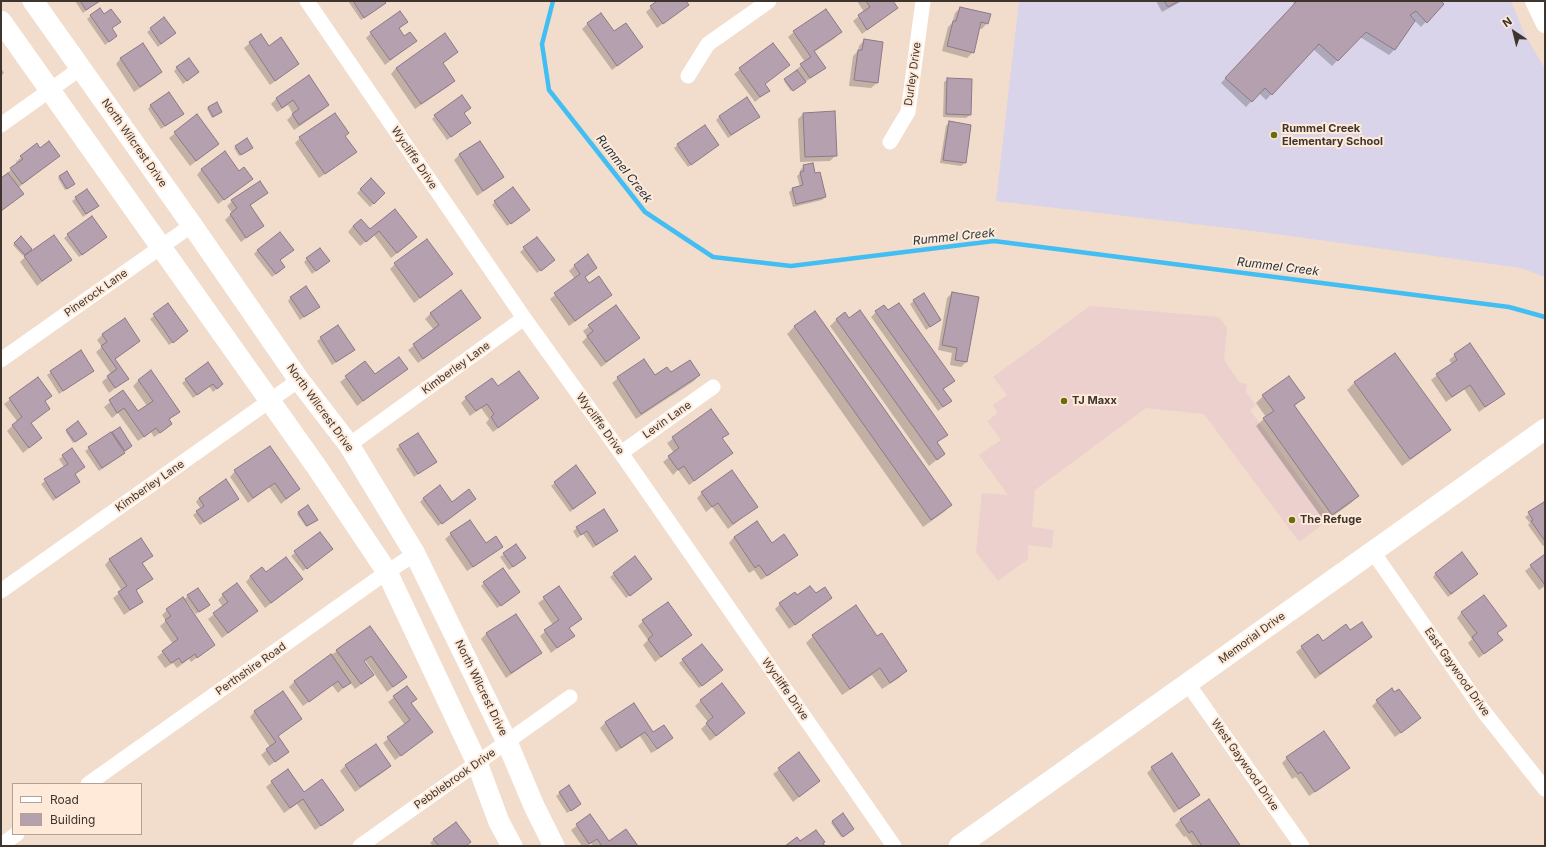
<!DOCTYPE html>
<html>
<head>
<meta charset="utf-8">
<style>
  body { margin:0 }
  #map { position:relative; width:1546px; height:847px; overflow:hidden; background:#f2ddcc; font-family:Inter,sans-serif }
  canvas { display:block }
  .frame { position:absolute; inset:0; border:2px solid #3d352e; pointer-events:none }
  .legend { position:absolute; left:12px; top:783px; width:130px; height:52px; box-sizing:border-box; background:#ffead9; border:1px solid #b1a295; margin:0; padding:5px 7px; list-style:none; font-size:12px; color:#3d352e }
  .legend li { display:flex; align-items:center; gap:8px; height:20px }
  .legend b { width:20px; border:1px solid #b1a295 }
  .north { position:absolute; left:1494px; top:12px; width:40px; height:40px; -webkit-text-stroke:3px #ffead9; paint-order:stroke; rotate:325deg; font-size:11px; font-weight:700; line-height:16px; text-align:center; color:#3d352e }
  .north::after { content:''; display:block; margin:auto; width:14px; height:18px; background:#3d352e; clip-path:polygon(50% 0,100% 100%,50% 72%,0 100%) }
</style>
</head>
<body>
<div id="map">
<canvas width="1546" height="847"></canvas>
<div class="frame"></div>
<ul class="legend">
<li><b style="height:5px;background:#fff"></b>Road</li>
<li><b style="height:11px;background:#b5a0af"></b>Building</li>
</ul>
<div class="north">N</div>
</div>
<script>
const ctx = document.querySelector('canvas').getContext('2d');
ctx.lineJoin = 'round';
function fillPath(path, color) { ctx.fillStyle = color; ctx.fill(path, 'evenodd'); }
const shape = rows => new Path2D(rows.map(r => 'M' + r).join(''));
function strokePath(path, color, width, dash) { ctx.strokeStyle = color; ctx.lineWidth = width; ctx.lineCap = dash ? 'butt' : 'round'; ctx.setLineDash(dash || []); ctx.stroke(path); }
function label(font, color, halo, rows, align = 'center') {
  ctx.font = font + ' Inter,sans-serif'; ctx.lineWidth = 4; ctx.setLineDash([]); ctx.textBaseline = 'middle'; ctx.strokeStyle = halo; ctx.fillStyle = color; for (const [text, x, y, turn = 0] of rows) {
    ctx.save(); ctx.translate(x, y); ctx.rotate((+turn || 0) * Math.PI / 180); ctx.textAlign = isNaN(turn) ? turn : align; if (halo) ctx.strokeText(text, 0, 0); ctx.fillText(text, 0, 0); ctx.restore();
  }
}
fillPath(shape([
  [1090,306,1219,317,1227,328,1224,360,1240,383,1247,384,1246,392,1256,405,1250,410,1330,519,1299,542,1204,414,1146,408,1035,490,1032,527,1054,530,1052,548,1028,545,1028,559,998,581,976,552,982,493,1008,495,979,455,1001,440,987,421,998,413,993,405,1007,395,993,377]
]), '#ebd0cd');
fillPath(shape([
  [1019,1,1511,1,1524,33,1545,69,1545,277,1521,268,1254,231,996,201]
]), '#d9d4e9');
fillPath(shape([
  [75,1,99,1,83,13],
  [348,1,383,1,385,3,361,20],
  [658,1,685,1,688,5,657,28,646,12],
  [857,1,891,1,896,8,862,34,853,21,864,12],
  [1156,1,1182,1,1162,12],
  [1293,1,1440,1,1443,4,1421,27,1414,20,1394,50,1389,55,1360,37,1332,66,1313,49,1266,100,1259,93,1246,107,1221,83,1294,5],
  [960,8,987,23,982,29,979,28,973,52,967,58,942,51,948,27,952,23,955,13],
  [99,9,116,36,105,45,87,19],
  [164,19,174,33,158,47,147,32],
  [406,22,399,29,404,37,415,41,385,65,366,38,371,33],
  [588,23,614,32,642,47,612,70,582,29],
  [794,32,840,32,835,38,814,52,824,68,819,73,791,91,784,81,797,71,796,70,805,62,788,37],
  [445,35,457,52,442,64,454,81,449,86,415,109,391,74,396,68],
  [864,40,882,43,877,83,871,88,849,86,853,56,858,51,859,46],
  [250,43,269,47,298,64,270,85,244,48],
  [773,44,788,65,764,84,769,90,755,102,734,74],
  [121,58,161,72,156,77,134,92,116,64],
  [1,68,4,73,1,76],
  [177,68,194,75,183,84,174,71],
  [309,76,328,105,323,110,294,130,287,120,293,114,288,105,277,112,271,104,276,99],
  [948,79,970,115,966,118,943,117,944,82],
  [151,105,179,117,161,129,148,109],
  [208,107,221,112,212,118,207,109],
  [470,108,463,114,466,126,447,140,432,119,435,116],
  [803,114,836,155,830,161,800,162,798,119],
  [197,116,218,144,190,166,169,138],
  [719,117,759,117,728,138,716,120],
  [949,122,970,125,965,163,961,166,940,163,946,126],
  [345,136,355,152,350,157,319,178,295,143,300,138],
  [480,142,503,177,497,182,477,196,454,160,459,155],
  [678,145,718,145,688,167,674,148],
  [236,147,251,149,239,156,234,148],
  [40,149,59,156,18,188,1,210,1,179,17,164,16,162,21,157],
  [804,166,814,174,825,197,822,200,793,207,789,192,793,189,800,187,797,176,801,172,800,170],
  [202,169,239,172,246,184,218,204,197,175],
  [60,177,72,185,65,190,58,178],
  [371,179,384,193,370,207,357,193],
  [87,190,97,206,83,217,72,201],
  [267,193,250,206,263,225,241,242,225,220,232,213,227,206,232,201],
  [495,202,525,213,507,226,492,205],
  [394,210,411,242,391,258,374,235,360,246,348,232,353,226,370,230],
  [68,235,103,240,79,257,64,238],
  [21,238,30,249,23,256,13,245],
  [537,238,550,263,537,273,520,252],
  [258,250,279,261,281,270,272,277,254,254],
  [25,257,70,260,37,286,20,262],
  [307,259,325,264,312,274,304,262],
  [395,264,452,274,414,303,390,269],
  [574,266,596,268,584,278,589,284,611,295,569,326,550,299,575,279,569,271],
  [952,293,967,361,961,367,950,365,952,353,938,350,947,298],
  [923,294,940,320,926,330,910,304],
  [291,297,318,307,300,320,288,301],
  [168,305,187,331,169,345,150,319],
  [616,306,639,338,601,367,582,342,587,337,583,331],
  [815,312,951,505,944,512,923,527,787,334,794,327],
  [876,312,953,381,943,390,951,401,938,411,871,317],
  [431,313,474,323,418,363,408,350,434,330,425,319],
  [837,319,946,434,936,444,944,454,929,466,830,326],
  [338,326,350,353,332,365,317,341],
  [103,334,139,341,134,346,114,360,127,379,109,393,102,382,111,374,96,352,102,347,97,340],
  [81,352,93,371,59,394,47,375],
  [1394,354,1449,429,1442,437,1402,466,1347,390,1354,383],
  [1455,355,1503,394,1479,412,1464,389,1446,402,1431,380,1452,364,1449,360],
  [365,363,374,376,406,369,357,406,340,382],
  [207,364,219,387,213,392,209,386,193,398,182,383],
  [699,375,694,381,636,419,612,383,618,378],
  [38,378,51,396,44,402,49,409,30,424,41,438,23,453,7,431,17,421,4,404],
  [139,380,179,411,168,420,171,424,166,429,154,437,151,432,138,441,118,413,112,418,104,407,123,392,138,413,147,406,133,386],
  [498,387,538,398,493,432,486,423,489,419,481,408,470,416,461,403,466,398],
  [1263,396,1303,398,1294,407,1358,496,1351,503,1325,522,1256,426,1266,417,1256,403],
  [711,411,728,433,722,439,732,453,689,485,678,470,673,475,663,462,674,453,667,443],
  [67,431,84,435,73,443,66,432],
  [113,432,130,447,123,451,124,453,121,456,99,471,85,451],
  [400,446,435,462,414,477,396,449],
  [72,450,74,474,79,482,53,501,41,484,64,467,59,459],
  [576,467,591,496,570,512,551,486],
  [235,471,299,489,281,504,269,487,248,503,230,477],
  [702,493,757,506,728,529,712,507,706,512,697,498],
  [199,498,235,502,200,525,193,515,201,509,196,502],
  [424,498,452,503,472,502,438,526,420,502],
  [1544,503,1545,545,1543,546,1528,525,1530,523,1525,517],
  [603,511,617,531,593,548,583,534,577,538,573,531],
  [299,512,315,521,306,527,297,514],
  [757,522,771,544,797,554,791,560,761,580,754,570,749,573,729,543,734,537],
  [320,533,328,552,303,571,291,556],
  [451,534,486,545,501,547,496,552,467,571,445,539],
  [516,546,524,558,509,570,500,557],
  [1545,555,1545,586,1539,590,1525,571],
  [152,556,142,564,151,579,135,592,142,602,124,615,113,598,122,591,105,565,110,559],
  [635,558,651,579,626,598,610,577],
  [1436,573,1477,574,1448,597,1433,577],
  [266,574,302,579,265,608,246,582,251,576],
  [484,583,516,595,497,608,481,586],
  [559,588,580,618,568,629,573,636,551,653,540,636,553,625,538,603],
  [223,595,251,616,222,638,208,619,223,607,218,600],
  [816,595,831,598,826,603,789,629,775,609,780,604],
  [188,596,205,608,196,614,187,602,185,603,214,645,191,662,189,659,177,668,173,663,165,668,157,657,173,644,160,626,166,621,162,615,167,610,183,600],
  [1462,612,1505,626,1496,634,1501,640,1479,658,1468,643,1472,639,1457,618],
  [516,615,541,653,535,658,506,678,481,639,486,634],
  [643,621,691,635,655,662,643,645,648,640,638,626],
  [370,627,406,677,387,692,365,660,363,662,373,675,367,680,355,689,350,682,338,693,332,685,303,706,289,687,294,682],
  [1350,631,1371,637,1366,642,1315,679,1296,652,1318,635,1323,642],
  [813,636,877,638,906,671,899,678,882,689,872,675,842,695,806,643],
  [683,660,718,673,699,688,679,663],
  [407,687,415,699,411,704,432,732,395,760,383,743,405,725,388,702],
  [701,700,744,713,710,741,701,729,708,722,695,706],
  [1377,701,1414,723,1395,737,1372,706],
  [634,704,653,734,672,738,658,749,650,736,647,736,657,750,651,753,640,736,616,752,600,728,605,723],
  [255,711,301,719,277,737,288,752,269,766,261,755,270,747,250,717],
  [799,754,819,781,793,802,773,774],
  [1287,758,1349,768,1343,773,1309,796,1296,777,1292,779,1282,763],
  [346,765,390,766,385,771,355,792,340,771],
  [1152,768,1198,795,1193,800,1174,813,1147,773],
  [272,782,304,793,343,810,315,830,297,804,284,813,266,787],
  [569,786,577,807,567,813,556,796],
  [842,815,851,831,841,837,831,823],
  [590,816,609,842,637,846,593,846,591,843,587,846,582,846,571,830],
  [1181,819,1237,846,1193,846,1186,836,1184,837,1175,825],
  [434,839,466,846,433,846,430,843]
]), '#0003');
strokePath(shape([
  [553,1,542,44,549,90,645,212,713,257,791,266,994,241,1509,307,1545,317]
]), '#43bef2', 4.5);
const building = shape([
  [80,1,100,1,86,10,80,1],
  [353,1,384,1,386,3,364,18,353,1],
  [657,1,686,1,689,5,663,24,650,6,657,1],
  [866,1,893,1,898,8,867,30,858,15,870,7,866,1],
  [1164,1,1179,1,1168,7,1164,1],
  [1297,1,1441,1,1444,4,1427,23,1416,11,1410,15,1415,21,1395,50,1366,32,1338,61,1319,44,1272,95,1265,88,1252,102,1225,78,1297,1],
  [960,7,991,14,988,24,981,22,974,53,947,46,953,21,956,21,960,7],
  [100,8,104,14,111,9,121,22,112,28,117,36,109,42,90,15,100,8],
  [826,9,842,32,814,51,826,68,810,78,800,64,811,57,793,31,826,9],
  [400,11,408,22,399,28,404,36,410,32,417,41,390,60,370,32,400,11],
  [601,13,614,31,626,23,643,47,617,66,587,23,601,13],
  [164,17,176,33,161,44,150,28,164,17],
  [445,33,458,52,443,63,455,81,421,104,396,68,445,33],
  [261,34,269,46,281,37,299,64,275,81,249,42,261,34],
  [864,39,883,42,878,83,854,80,858,50,862,50,864,39],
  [143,43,162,72,140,87,120,58,143,43],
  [773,43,790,65,765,84,770,91,760,97,739,68,773,43],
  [189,58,199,72,187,81,176,67,189,58],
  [797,70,806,82,793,91,784,79,797,70],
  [309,75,329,105,299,125,292,114,299,109,293,100,282,108,276,98,309,75],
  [947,78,972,79,971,115,946,114,947,78],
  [169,92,184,114,165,126,150,105,169,92],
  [462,95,471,108,464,113,471,123,451,137,434,115,462,95],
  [747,97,760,117,731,135,719,116,747,97],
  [217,102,222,112,213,117,208,107,217,102],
  [835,111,837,156,805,157,803,113,835,111],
  [335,113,349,133,345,136,357,152,325,174,299,137,335,113],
  [197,114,219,144,196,161,174,132,197,114],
  [949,121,971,125,966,163,943,160,949,121],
  [705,125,719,145,691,165,677,144,705,125],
  [247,138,253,148,241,155,235,146,247,138],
  [49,141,60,156,22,184,10,168,23,159,20,156,37,143,40,148,49,141],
  [480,141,504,177,483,191,459,154,480,141],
  [225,151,239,171,244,167,253,179,224,200,201,169,225,151],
  [813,163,815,173,820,172,826,197,796,204,792,188,803,185,800,172,804,171,803,165,813,163],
  [67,171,75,184,67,189,59,176,67,171],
  [8,173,24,194,1,211,1,178,8,173],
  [371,178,385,193,374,204,360,189,371,178],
  [260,181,268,193,250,205,264,226,246,238,230,214,237,208,231,200,260,181],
  [513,187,530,210,511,224,494,201,513,187],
  [87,189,99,206,86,214,75,197,87,189],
  [395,209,417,237,397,253,379,231,366,242,353,226,361,219,370,229,395,209],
  [92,216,107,237,82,255,67,234,92,216],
  [280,232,294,250,280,260,285,267,276,274,257,250,280,232],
  [54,235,72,260,42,281,24,256,54,235],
  [21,236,32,249,25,255,14,243,21,236],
  [537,237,555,260,541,271,523,247,537,237],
  [427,239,453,274,420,298,394,263,427,239],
  [320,248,330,261,316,271,306,258,320,248],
  [588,254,597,268,585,277,589,283,599,276,612,295,575,321,554,293,580,274,574,265,588,254],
  [306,286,320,307,304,317,290,297,306,286],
  [461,290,481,318,423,359,413,344,439,325,430,313,461,290],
  [952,292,979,297,967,362,955,360,957,348,942,345,952,292],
  [924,293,941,320,930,327,913,300,924,293],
  [168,303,188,331,173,343,153,314,168,303],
  [899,303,955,381,943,389,952,401,943,407,875,311,884,305,888,310,899,303],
  [616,305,640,338,606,362,587,336,593,331,588,325,616,305],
  [860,310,948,435,937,442,945,454,937,460,836,319,845,312,849,318,860,310],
  [815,311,952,505,931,520,794,326,815,311],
  [125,318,140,341,115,359,129,379,115,388,107,376,117,369,101,346,107,342,102,334,125,318],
  [338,325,355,350,336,362,320,337,338,325],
  [1470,343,1505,394,1485,407,1470,385,1452,397,1436,374,1457,360,1454,354,1470,343],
  [81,350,94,371,63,391,50,371,81,350],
  [1395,353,1451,430,1410,459,1354,382,1395,353],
  [399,357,408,369,363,401,345,376,365,361,375,374,399,357],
  [644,359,655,375,667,367,671,372,690,360,700,375,641,414,617,377,644,359],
  [208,362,223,384,217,389,213,384,197,395,185,379,208,362],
  [151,370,180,412,169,419,172,424,160,433,156,428,144,437,124,408,117,413,109,400,123,390,138,411,153,401,138,380,151,370],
  [519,371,539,398,498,428,491,417,494,414,487,404,476,411,465,397,492,378,498,386,519,371],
  [1289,376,1305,398,1294,405,1359,496,1332,515,1263,418,1274,411,1262,395,1289,376],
  [38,377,52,396,45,401,50,409,31,423,42,438,29,448,12,425,22,417,9,398,38,377],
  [711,409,729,434,722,438,733,453,694,481,684,466,678,470,668,456,679,448,672,437,711,409],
  [78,421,87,434,75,442,66,430,78,421],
  [120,427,132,446,125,451,112,432,120,427],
  [111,432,125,453,102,468,88,447,111,432],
  [418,433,437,462,418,474,399,445,418,433],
  [270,446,300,489,286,499,275,483,253,498,234,470,270,446],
  [72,448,85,467,75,474,80,482,56,498,44,479,68,464,62,455,72,448],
  [576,465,596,493,573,509,554,482,576,465],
  [732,470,758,507,733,524,718,503,712,507,701,492,732,470],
  [226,479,239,499,204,522,196,511,204,506,199,498,226,479],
  [440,485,452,502,469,489,476,499,442,524,423,498,440,485],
  [1544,502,1545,503,1545,541,1531,521,1533,520,1528,512,1544,502],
  [308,505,318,520,307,526,298,512,308,505],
  [604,509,618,531,596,545,587,531,581,535,576,527,604,509],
  [470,520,486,543,496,536,503,547,473,567,450,533,470,520],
  [757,521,772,543,784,534,798,555,767,576,759,565,755,568,734,537,757,521],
  [320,532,333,549,307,569,294,551,320,532],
  [141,538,153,556,142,563,153,579,136,590,143,602,130,610,118,592,127,586,109,559,141,538],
  [516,544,526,558,513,567,503,553,516,544],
  [1462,552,1478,574,1451,594,1435,573,1462,552],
  [1545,554,1545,585,1530,565,1545,554],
  [635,556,652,579,630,596,613,573,635,556],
  [286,557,303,579,271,603,250,576,262,567,266,572,286,557],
  [503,568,520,592,501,606,483,582,503,568],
  [237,583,258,611,228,633,213,613,228,602,222,594,237,583],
  [559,586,582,619,569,628,575,636,557,648,544,630,559,620,543,597,559,586],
  [810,586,816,593,825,587,832,598,795,625,779,603,795,592,797,595,810,586],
  [198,588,210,605,199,612,187,595,198,588],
  [1484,595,1507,626,1497,633,1503,640,1484,654,1472,637,1477,633,1461,612,1484,595],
  [183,597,215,645,197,658,195,654,182,663,179,658,171,663,162,651,178,639,165,620,171,616,166,609,183,597],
  [668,602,692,635,661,657,648,639,653,635,642,620,668,602],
  [856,605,877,636,882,633,907,671,890,683,880,668,850,689,812,635,856,605],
  [516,614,542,653,511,673,486,633,516,614],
  [1362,622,1372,637,1320,674,1301,646,1318,634,1323,641,1346,624,1350,630,1362,622],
  [370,626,407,677,393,687,371,656,364,661,374,675,361,684,336,650,370,626],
  [702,644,723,670,702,686,682,659,702,644],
  [331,654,351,683,343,688,338,681,309,702,294,681,331,654],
  [722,683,745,713,716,736,706,723,713,717,700,700,722,683],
  [407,686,417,699,411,703,433,732,401,756,387,737,410,720,393,696,407,686],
  [1392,688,1394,692,1399,689,1421,718,1401,733,1376,700,1392,688],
  [283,691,302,719,278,736,289,752,275,762,266,749,276,742,254,711,283,691],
  [634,703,653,732,664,725,673,738,657,749,645,732,621,748,605,722,634,703],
  [1324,731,1350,768,1315,792,1301,772,1298,774,1286,757,1324,731],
  [376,744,391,766,360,787,345,765,376,744],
  [799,752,820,781,799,797,778,768,799,752],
  [1172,753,1200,795,1179,809,1151,767,1172,753],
  [288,769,304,792,322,779,344,810,321,826,303,799,290,808,271,781,288,769],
  [569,785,581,804,571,811,559,792,569,785],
  [1209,799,1240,845,1238,846,1202,846,1192,831,1189,833,1180,819,1209,799],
  [843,813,854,829,843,837,832,821,843,813],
  [590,814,609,841,626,829,638,846,602,846,597,839,589,844,576,824,590,814],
  [456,822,471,842,466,846,439,846,433,839,456,822],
  [816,830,825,842,823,843,825,846,785,846,797,837,800,841,816,830]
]);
fillPath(building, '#b5a0af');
strokePath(building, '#8c7987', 1);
strokePath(shape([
  [307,1,524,318,621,453,894,846],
  [688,76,708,44,769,1],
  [1,125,81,68],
  [890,142,908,112,923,1],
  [1,360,192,225],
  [349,445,524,318],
  [621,453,713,387],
  [1373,552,1484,712,1545,789],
  [1,591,299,380],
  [1188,684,1302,846],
  [88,784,387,572,415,554],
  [1,845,17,834],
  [360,846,570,697]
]), '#fff', 15);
strokePath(shape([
  [1534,1,1545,24]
]), '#fff', 18);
strokePath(shape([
  [33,1,192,225,299,380,349,445,415,554,507,742,534,806,554,846],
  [1,21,316,466,387,572,477,763,499,822,512,846],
  [959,846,1545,429]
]), '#fff', 21);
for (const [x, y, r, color] of [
  [1274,135,4,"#6c6c0b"],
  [1064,401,4,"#6c6c0b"],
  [1292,520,4,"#6c6c0b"]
]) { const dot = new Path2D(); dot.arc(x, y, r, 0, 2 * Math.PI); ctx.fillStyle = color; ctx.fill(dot); strokePath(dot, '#ffead9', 1.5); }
label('11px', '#3d352e', '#ffead9', [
  ["Durley Drive",913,74,-82],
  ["North Wilcrest Drive",134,143,55],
  ["Wycliffe Drive",414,158,56],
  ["Pinerock Lane",96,293,-35],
  ["Kimberley Lane",456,368,-36],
  ["North Wilcrest Drive",320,408,54],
  ["Levin Lane",667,420,-35],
  ["Wycliffe Drive",600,424,54],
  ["Kimberley Lane",150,486,-35],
  ["Memorial Drive",1252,638,-36],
  ["Perthshire Road",251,669,-35],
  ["East Gaywood Drive",1457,672,55],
  ["North Wilcrest Drive",481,688,64],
  ["Wycliffe Drive",785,689,55],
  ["West Gaywood Drive",1245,765,55],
  ["Pebblebrook Drive",455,779,-35]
]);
label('bold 11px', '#3d352e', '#ffead9', [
  ["Rummel Creek",1282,129],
  ["Elementary School",1282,142],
  ["TJ Maxx",1072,401],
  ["The Refuge",1300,520]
], 'left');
label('italic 12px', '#1d313b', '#ffead9', [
  ["Rummel Creek",624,169,52],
  ["Rummel Creek",954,237,-6],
  ["Rummel Creek",1278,267,7]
]);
</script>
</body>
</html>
